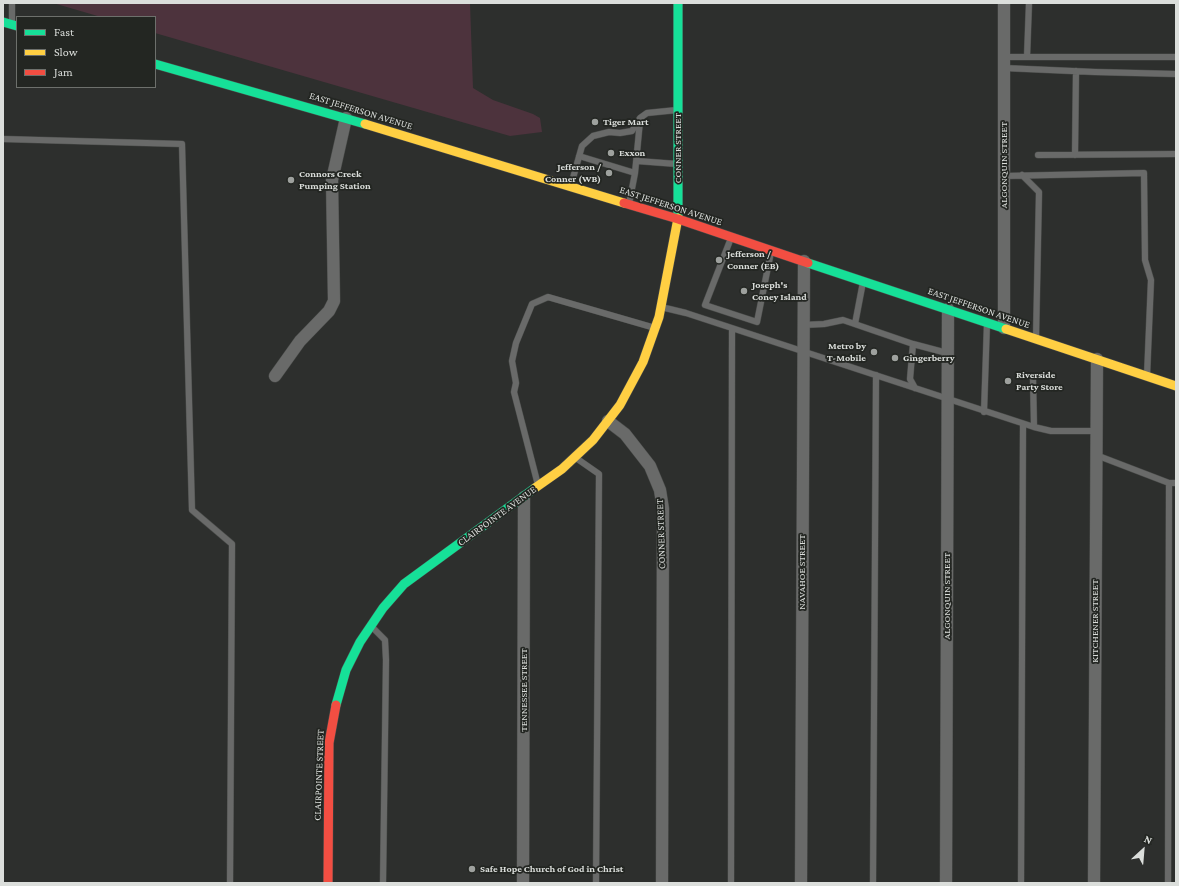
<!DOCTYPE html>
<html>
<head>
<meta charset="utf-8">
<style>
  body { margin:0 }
  #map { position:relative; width:1179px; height:886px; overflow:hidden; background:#2d2f2d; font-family:"Crimson Pro",serif }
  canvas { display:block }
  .frame { position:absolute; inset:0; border:4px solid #dbdedb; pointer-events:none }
  .legend { position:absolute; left:16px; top:16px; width:140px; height:72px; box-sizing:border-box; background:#232622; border:1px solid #6d706c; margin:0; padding:5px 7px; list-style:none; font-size:12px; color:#dbdedb }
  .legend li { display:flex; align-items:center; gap:8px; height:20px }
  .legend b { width:20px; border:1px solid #6d706c }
  .north { position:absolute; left:1123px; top:830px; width:40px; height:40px; -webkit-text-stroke:3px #232622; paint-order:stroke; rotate:26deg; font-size:11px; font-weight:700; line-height:16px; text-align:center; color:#dbdedb }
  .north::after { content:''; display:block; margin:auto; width:14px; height:18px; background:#dbdedb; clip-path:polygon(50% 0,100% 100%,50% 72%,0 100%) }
</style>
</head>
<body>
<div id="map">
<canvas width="1179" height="886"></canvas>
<div class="frame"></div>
<ul class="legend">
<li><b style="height:5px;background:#16e098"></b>Fast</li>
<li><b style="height:5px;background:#ffcf43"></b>Slow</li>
<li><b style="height:5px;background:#f24e42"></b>Jam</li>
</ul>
<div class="north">N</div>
</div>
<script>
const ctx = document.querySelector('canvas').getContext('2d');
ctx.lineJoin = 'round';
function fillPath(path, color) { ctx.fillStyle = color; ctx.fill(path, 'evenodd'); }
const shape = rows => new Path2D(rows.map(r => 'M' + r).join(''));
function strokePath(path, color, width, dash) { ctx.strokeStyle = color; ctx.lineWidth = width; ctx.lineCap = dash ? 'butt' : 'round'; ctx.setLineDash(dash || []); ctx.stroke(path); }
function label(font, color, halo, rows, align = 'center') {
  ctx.font = font + ' "Crimson Pro",serif'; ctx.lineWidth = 3.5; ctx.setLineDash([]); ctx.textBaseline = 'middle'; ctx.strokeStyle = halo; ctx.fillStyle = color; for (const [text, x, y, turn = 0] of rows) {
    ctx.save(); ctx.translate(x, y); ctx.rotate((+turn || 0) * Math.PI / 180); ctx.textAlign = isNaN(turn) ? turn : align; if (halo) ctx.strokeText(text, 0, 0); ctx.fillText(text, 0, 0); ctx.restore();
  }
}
fillPath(shape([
  [53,3,470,3,473,88,493,100,533,114,540,118,542,132,510,136,155,33,155,17,101,17]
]), '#4d333d');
const lane = shape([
  [12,23,12,3],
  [1004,57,1176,57],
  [1027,57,1029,3],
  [1004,68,1095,72,1176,74],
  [3,139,182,144,192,510,232,544,230,883],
  [1038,155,1176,154],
  [1075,155,1076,71],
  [579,156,635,173,629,204],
  [637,161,677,164],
  [635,173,640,121],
  [1022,175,1039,192,1036,338],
  [1004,176,1144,173,1145,260,1151,280,1147,376],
  [571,185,582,146,593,136,609,132,620,133,632,131,640,118,647,113,677,110],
  [731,238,705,305,757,322,771,252],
  [661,307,686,313,1034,427,1051,431,1096,431],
  [855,324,863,282],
  [803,325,824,324,843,320,913,344,910,379,915,388],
  [913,344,947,353],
  [1033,378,1034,427],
  [984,412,987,323],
  [1096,455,1169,483,1176,483],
  [576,458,599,474,596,883],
  [538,485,514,392,516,383,512,361,516,343,532,304,548,297,655,328],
  [371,626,385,640,386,660,383,883],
  [731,883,732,329],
  [873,883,876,375],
  [1021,883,1023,424],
  [1168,883,1169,483]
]);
const street = shape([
  [1004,3,1004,328],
  [275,376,300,341,329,311,334,301,332,180,346,118],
  [608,421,625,434,650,466,660,490,663,509,662,883],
  [523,883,524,497],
  [801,883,804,261],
  [946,883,948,309],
  [1094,883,1097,359]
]);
const fast = shape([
  [678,3,678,218],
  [3,22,17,26],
  [155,64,365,124],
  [808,263,1006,329],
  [336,705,346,670,360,642,383,608,404,584,535,488]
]);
const slow = shape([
  [365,124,624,203],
  [1006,329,1176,386],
  [535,488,562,469,593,440,620,405,643,362,659,317,678,218]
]);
const jam = shape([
  [624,203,678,219,808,263],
  [328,883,329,743,336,705]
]);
strokePath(lane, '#494b49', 7);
strokePath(street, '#494b49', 13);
strokePath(fast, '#494b49', 10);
strokePath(slow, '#494b49', 10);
strokePath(jam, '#494b49', 10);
strokePath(lane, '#696a69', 6);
strokePath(street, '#696a69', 12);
strokePath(fast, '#16e098', 9);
strokePath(slow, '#ffcf43', 9);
strokePath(jam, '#f24e42', 9);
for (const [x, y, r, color] of [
  [595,122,4,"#9ea19e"],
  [611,153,4,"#9ea19e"],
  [609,173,4,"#9ea19e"],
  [291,180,4,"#9ea19e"],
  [719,260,4,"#9ea19e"],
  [744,291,4,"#9ea19e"],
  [874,352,4,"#9ea19e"],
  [895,358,4,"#9ea19e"],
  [1008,381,4,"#9ea19e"],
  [472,869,4,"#9ea19e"]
]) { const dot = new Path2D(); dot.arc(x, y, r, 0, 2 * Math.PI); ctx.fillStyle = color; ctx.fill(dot); strokePath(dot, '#232622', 1.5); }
label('10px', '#dbdedb', '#232622', [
  ["EAST JEFFERSON AVENUE",361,111,17],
  ["CONNER STREET",678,148,-90],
  ["ALGONQUIN STREET",1004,165,-90],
  ["EAST JEFFERSON AVENUE",671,206,18],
  ["EAST JEFFERSON AVENUE",979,308,19],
  ["CLAIRPOINTE AVENUE",497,516,-36],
  ["CONNER STREET",661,534,-92],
  ["NAVAHOE STREET",802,572,-90],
  ["ALGONQUIN STREET",947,596,-90],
  ["KITCHENER STREET",1095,621,-90],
  ["TENNESSEE STREET",524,690,-90],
  ["CLAIRPOINTE STREET",319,775,-88]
]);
label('bold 10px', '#dbdedb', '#232622', [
  ["Tiger Mart",603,122],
  ["Exxon",619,153],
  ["Jefferson /",601,167,"right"],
  ["Conner (WB)",601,179,"right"],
  ["Connors Creek",299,174],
  ["Pumping Station",299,186],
  ["Jefferson /",727,254],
  ["Conner (EB)",727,266],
  ["Joseph's",752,285],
  ["Coney Island",752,297],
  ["Metro by",866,346,"right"],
  ["T-Mobile",866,358,"right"],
  ["Gingerberry",903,358],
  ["Riverside",1016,375],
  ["Party Store",1016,387],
  ["Safe Hope Church of God in Christ",480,869]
], 'left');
</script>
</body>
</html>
